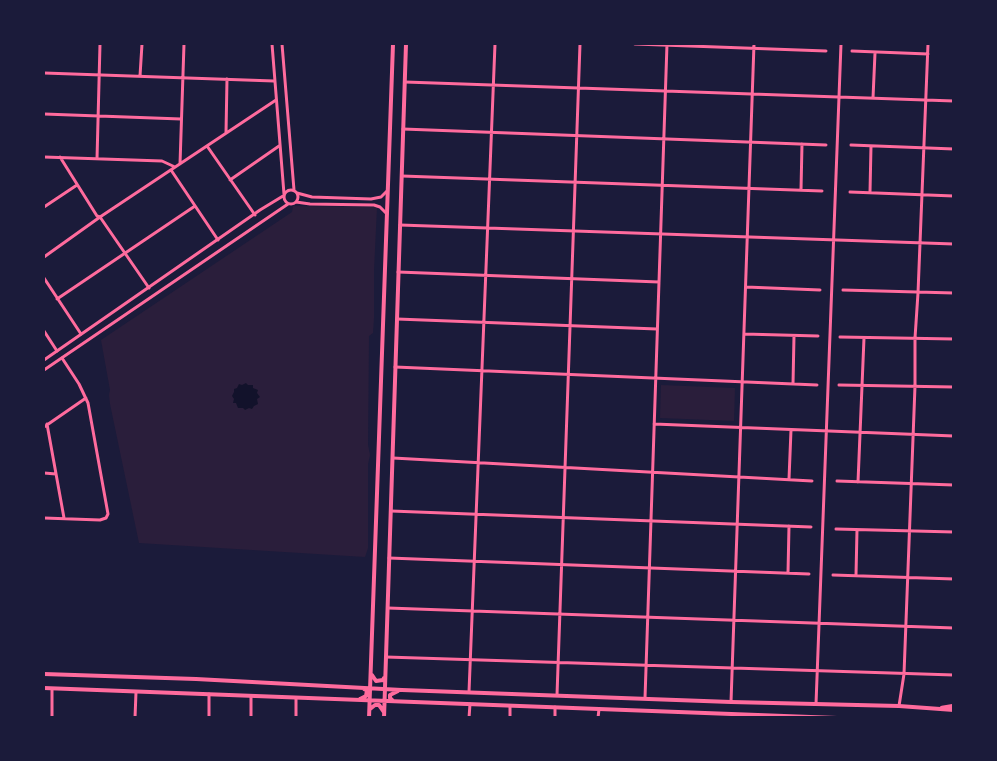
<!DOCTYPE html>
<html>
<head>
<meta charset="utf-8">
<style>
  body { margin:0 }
  #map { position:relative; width:997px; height:761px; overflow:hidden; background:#1b1b3a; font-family:Inter,sans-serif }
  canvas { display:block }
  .frame { position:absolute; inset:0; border:45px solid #1b1b3a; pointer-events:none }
</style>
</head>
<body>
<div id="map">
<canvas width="997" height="761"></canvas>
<div class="frame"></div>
</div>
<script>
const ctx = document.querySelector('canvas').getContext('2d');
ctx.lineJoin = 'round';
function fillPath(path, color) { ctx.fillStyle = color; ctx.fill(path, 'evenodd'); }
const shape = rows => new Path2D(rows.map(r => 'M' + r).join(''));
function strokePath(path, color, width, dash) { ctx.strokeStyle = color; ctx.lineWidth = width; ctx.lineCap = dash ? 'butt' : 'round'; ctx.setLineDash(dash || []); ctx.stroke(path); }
fillPath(shape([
  [293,206,377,207,374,270,374,318,373,333,369,336,368,445,370,455,368,464,368,548,365,557,139,543,110,404,109,395,110,390,101,340,292,212],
  [661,385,735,388,734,421,660,418]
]), '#2a1e3b');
fillPath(shape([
  [246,383,248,385,253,385,253,388,258,390,257,393,260,397,257,399,258,404,254,406,252,409,249,408,245,410,243,408,238,408,236,403,233,403,234,399,232,396,234,392,234,389,237,388,239,384,242,385]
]), '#12122b');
strokePath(shape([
  [635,44,826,51],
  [852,51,928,54],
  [44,73,274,81],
  [140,76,142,44],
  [405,82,954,101],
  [873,98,875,53],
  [44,114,181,119],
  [403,129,826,145],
  [226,133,227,79],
  [851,145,954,149],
  [207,146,255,215],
  [44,157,162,161,175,167],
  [60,157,97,216,100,217,149,288],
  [97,159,100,44],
  [180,164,184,44],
  [171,170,218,240],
  [402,176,822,191],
  [230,180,279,146],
  [801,190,802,144],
  [850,192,954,196],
  [870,192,871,146],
  [44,207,77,185],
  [400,225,954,244],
  [44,257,100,217,276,100],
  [398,272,659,282],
  [44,278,81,334],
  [746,287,820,290],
  [843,290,954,293],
  [57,299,195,206],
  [397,319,657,329],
  [44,331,57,351],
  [744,334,818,336],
  [840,337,954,339],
  [395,367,817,385],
  [793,384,794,336],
  [839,385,954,387],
  [47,424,64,518],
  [654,424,954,436],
  [44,427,86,398],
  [393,458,812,481],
  [44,473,56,474],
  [789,479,791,430],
  [837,481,954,485],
  [858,482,864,338],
  [391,511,811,527],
  [44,518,100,520,106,518,108,514,88,403,79,384,62,358],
  [836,529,954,532],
  [389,558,809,574],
  [788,573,789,526],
  [833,575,954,579],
  [856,575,857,530],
  [388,608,954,628],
  [386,657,954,675],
  [52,689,52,718],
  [469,692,495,44],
  [557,695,580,44],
  [645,698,667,44],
  [731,702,754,44],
  [816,704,841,44],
  [899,706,904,674,915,386,915,338,918,293,928,44],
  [135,718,136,692],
  [209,718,209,694],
  [251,718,251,696],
  [296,718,296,698],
  [469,718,470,704],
  [510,718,510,706],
  [555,718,555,707],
  [598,718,599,709]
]), '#ff6b9d', 3);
strokePath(shape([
  [272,44,284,194],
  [282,44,294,190],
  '284 197a7 7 0 1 1 14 0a7 7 0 1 1-14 0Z',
  [297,193,312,197,371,199,381,197,387,191],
  [296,202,310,204,374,205,380,207,387,214],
  [44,360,260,210,283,196],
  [44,370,288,204]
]), '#ff6b9d', 3);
strokePath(shape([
  [44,674,196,679,402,690,731,702,899,706,954,710],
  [372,675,376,681,383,680,384,678],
  [44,688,837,718],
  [360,699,366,696,367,690,364,689],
  [393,701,390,698,390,695,398,691],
  [370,709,375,705,379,705,384,712],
  [369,718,393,44],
  [384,718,406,44]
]), '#ff6b9d', 4);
strokePath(shape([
  [942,708,954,706]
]), '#ff6b9d', 4.5);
</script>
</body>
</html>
